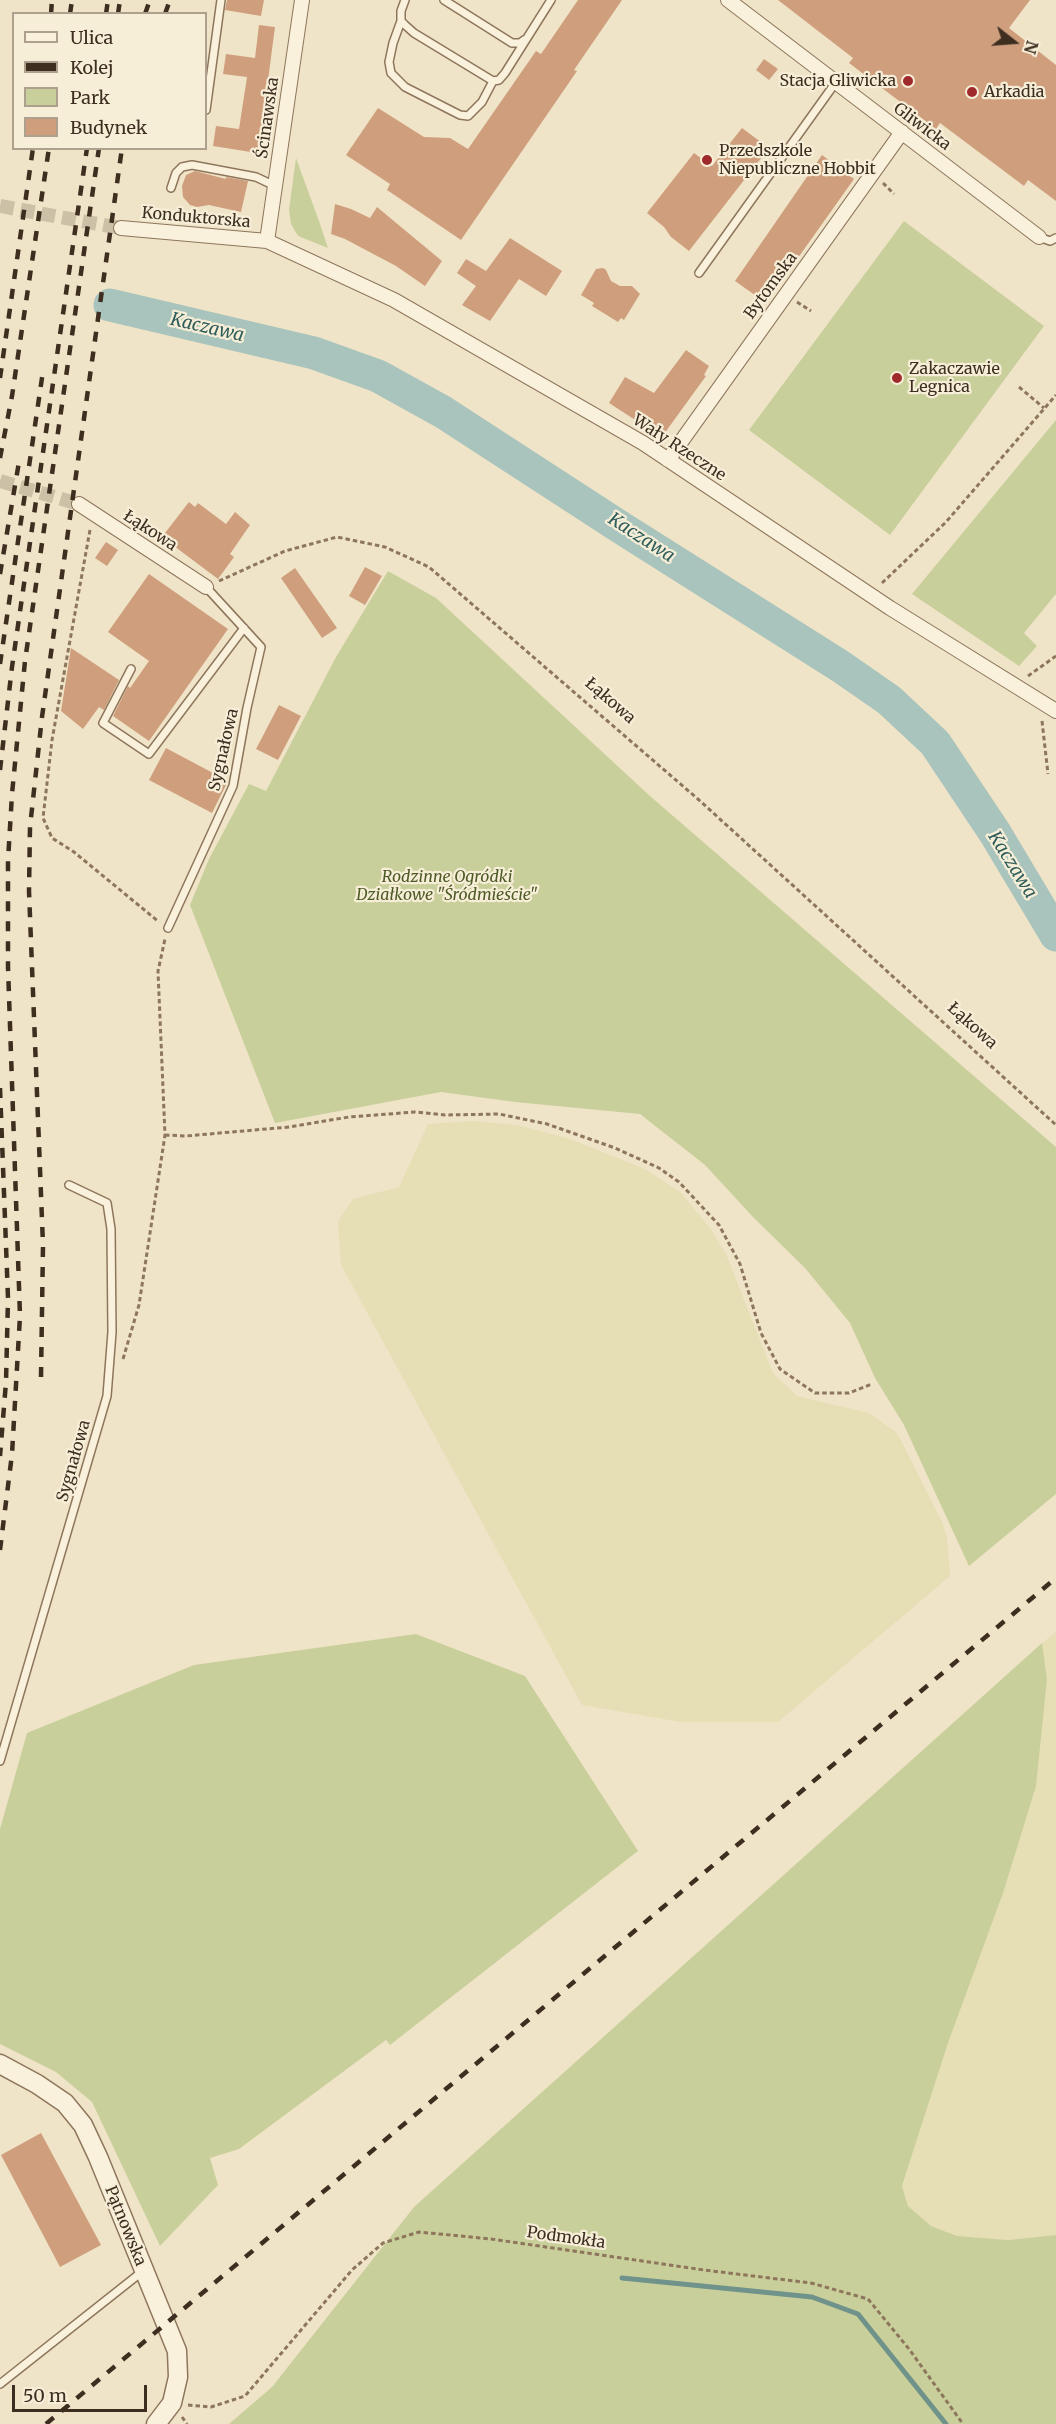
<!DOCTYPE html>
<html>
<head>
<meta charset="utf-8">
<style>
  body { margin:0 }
  #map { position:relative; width:1056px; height:2424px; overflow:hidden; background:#f0e4c8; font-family:Merriweather,serif }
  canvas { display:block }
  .legend { position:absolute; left:12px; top:12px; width:195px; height:138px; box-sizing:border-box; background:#f7eed8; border:2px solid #ada18e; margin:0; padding:8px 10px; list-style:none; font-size:18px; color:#3d2e20 }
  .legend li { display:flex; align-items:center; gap:12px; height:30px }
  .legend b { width:30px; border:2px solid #ada18e }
  .north { position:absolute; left:984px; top:12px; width:60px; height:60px; -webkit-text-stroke:4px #f7eed8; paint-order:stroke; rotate:107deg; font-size:16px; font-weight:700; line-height:24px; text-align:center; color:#3d2e20 }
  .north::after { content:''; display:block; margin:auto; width:21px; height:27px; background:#3d2e20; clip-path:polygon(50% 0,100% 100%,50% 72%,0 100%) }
  .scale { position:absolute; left:12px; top:2385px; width:135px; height:27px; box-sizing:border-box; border:3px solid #3d2e20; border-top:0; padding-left:8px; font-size:18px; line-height:21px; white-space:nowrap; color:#3d2e20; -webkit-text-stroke:4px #f7eed8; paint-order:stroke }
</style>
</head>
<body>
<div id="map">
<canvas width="1056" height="2424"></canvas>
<ul class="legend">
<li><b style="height:8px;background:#faf1dc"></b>Ulica</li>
<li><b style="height:8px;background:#3d2e20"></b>Kolej</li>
<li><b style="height:16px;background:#c9cf9b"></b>Park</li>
<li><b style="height:16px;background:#cf9f7d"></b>Budynek</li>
</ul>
<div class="north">N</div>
<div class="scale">50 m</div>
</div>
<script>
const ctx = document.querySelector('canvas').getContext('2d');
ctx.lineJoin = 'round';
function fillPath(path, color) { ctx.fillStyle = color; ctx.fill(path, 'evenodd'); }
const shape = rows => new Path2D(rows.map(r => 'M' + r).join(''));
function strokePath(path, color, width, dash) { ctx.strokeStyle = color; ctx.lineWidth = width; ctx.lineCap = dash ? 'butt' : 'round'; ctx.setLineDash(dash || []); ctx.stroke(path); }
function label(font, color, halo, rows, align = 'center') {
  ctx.font = font + ' Merriweather,serif'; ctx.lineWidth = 4.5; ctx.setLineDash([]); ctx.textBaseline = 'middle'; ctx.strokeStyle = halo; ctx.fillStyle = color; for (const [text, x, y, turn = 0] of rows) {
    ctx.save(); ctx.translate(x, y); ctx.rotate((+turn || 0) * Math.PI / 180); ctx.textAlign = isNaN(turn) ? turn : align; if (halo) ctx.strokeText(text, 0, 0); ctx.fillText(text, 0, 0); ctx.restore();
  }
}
fillPath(shape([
  [473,1121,517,1125,570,1139,645,1169,680,1192,711,1229,726,1254,773,1373,797,1396,869,1413,897,1433,942,1522,947,1537,950,1576,778,1722,681,1722,582,1705,341,1265,338,1221,353,1199,399,1187,428,1124],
  [1056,1632,1056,2235,1008,2240,957,2236,931,2226,908,2206,902,2186,949,2040,1042,1719,1047,1679,1042,1643]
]), '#e6deb5');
fillPath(shape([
  [296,158,319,221,328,248,298,236,291,224,289,210],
  [904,221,1044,326,890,535,749,430],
  [1056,420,1056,594,1024,633,1037,646,1019,666,912,594],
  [388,571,436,598,650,796,1056,1147,1056,1494,969,1566,904,1425,875,1378,850,1323,805,1268,753,1217,705,1165,640,1114,515,1102,441,1092,275,1123,190,905,209,859,249,784,266,791,336,657],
  [416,1634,525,1676,638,1851,390,2045,386,2040,239,2149,210,2158,218,2185,160,2246,92,2102,56,2072,0,2044,0,1829,27,1733,194,1665],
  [1042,1643,1047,1679,1036,1786,1003,1893,949,2040,902,2186,908,2206,931,2226,957,2236,1008,2240,1056,2235,1056,2424,229,2424,272,2387,414,2207]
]), '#c9cf9b');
strokePath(shape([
  [622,2278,812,2297,858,2314,946,2424]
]), '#6f938a', 5);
strokePath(shape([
  [110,305,314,353,378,376,443,412,620,527,840,666,889,700,935,743,995,833,1056,935]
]), '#a9c4bc', 33);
fillPath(shape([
  [227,0,264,0,261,16,225,10],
  [578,0,622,0,574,70,577,71,461,240,387,190,390,184,346,155,378,108,424,137,450,138,468,149,536,51,541,54],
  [778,0,1030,0,1009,28,1056,65,1056,201,1028,180,1024,186,940,123,936,129,849,63,853,58],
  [259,25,275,27,267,88,269,89,257,153,213,146,216,126,239,129,247,77,223,74,226,54,255,58],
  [764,59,778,69,769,80,756,70],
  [742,128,769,148,689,251,671,237,664,227,647,213,694,153,712,166],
  [822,155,854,179,766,303,735,281],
  [195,171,226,179,226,177,248,181,241,212,209,205,197,207,190,205,183,197,182,186,186,175],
  [335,204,351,209,370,218,377,207,442,261,425,286,396,266,345,239,331,234],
  [510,238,562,271,546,296,519,279,490,321,462,305,476,286,457,273,466,259,486,271],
  [603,268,606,270,611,281,620,286,632,286,640,294,624,320,621,318,618,322,592,306,594,303,581,295,596,269],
  [686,350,709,366,704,375,706,376,664,434,647,425,646,427,609,403,625,377,654,393],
  [189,502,195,507,198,503,226,524,235,512,250,525,230,554,234,557,218,579,174,546,177,542,165,533],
  [106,542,118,550,107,566,95,558],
  [365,567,382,576,365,605,349,596],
  [295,568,337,628,322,638,281,578],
  [149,574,228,629,149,741,113,716,128,686,130,688,149,661,108,632],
  [71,648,119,680,104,710,99,707,83,729,61,711],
  [279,705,301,716,278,760,256,749],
  [166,748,228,781,212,813,149,780],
  [41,2133,101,2245,60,2267,1,2155]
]), '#cf9f7d');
strokePath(shape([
  [0,206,121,228],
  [0,481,79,504]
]), '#ccc0a6', 14, [14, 7]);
const service = shape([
  [405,0,401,11,401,21,405,25,414,33,493,81,499,80,505,73,551,0],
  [444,0,512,43,520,43,524,40],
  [401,21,393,43,389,62,391,73,405,87,460,115,468,116,482,102,493,81],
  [206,110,221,0],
  [171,188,176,173,182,167,192,165,256,177,275,186],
  [1039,237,1050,241,1056,238],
  [699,273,836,82],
  [131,669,103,723,149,754,244,628],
  [168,928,233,786,247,708,261,647,206,587],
  [0,1761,107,1396,112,1332,111,1229,107,1203,69,1185],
  [0,2384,143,2271]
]);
const minor = shape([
  [728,0,1039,237],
  [121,228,267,241,394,300,643,443,890,608,1056,711],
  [267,241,302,0],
  [668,460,902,132],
  [79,504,206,587]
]);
const tertiary = shape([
  [0,2064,37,2084,65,2103,83,2125,98,2157,177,2351,178,2377,172,2403,156,2424]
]);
strokePath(service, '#8d765c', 10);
strokePath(minor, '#8d765c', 16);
strokePath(tertiary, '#8d765c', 21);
strokePath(shape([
  [883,183,894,194],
  [797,302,811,311],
  [1019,387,1044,408],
  [90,530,52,740,43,818,52,838,74,852,159,922],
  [219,581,285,551,337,537,385,547,429,567,699,800,1056,1125],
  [882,583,946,522,1056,395],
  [1028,676,1056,656],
  [1042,721,1048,774],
  [165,1135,186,1136,289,1127,349,1117,415,1112,445,1115,499,1114,547,1124,615,1148,659,1168,679,1182,719,1225,740,1264,761,1333,780,1369,815,1393,849,1393,872,1384],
  [123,1359,139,1305,165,1135,158,971,165,939],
  [188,2405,211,2407,245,2396,352,2270,383,2243,419,2232,491,2239,704,2270,811,2283,868,2299,909,2349,963,2424],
  [182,2417,187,2424]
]), '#8d765c', 3, [4.5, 3]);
strokePath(service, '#faf1dc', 7);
strokePath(minor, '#faf1dc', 14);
strokePath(tertiary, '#faf1dc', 18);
strokePath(shape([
  [51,14,52,0],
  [70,14,72,0],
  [106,14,108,0],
  [118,14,120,0],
  [145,14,150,0],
  [165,14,170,0],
  [0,378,33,148],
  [0,458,12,396,49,148],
  [0,574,20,456],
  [0,664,43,371],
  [0,770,12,667,87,148],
  [0,1088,8,1298,6,1382,0,1456],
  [41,1377,43,1245,29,891,30,827,42,717,122,148],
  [0,1550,12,1454,20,1316,8,967,8,861,12,794,25,661,99,148],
  [46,2424,1056,1578]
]), '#3d2e20', 4.5, [10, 10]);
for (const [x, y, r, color] of [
  [908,81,6,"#9e2a2b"],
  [972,92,6,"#9e2a2b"],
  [707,160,6,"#9e2a2b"],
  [897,378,6,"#9e2a2b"]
]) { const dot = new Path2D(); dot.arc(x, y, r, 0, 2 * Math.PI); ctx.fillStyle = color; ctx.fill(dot); strokePath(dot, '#f7eed8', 2); }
label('16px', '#3d2e20', '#f7eed8', [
  ["Stacja Gliwicka",896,81,"right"],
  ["Arkadia",984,92],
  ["Przedszkole",719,151],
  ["Niepubliczne Hobbit",719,169],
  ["Zakaczawie",909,369],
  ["Legnica",909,387]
], 'left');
label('16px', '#3d2e20', '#f7eed8', [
  ["Ścinawska",268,118,-82],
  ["Gliwicka",922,127,37],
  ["Konduktorska",196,218,5],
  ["Bytomska",771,286,-54],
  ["Wały Rzeczne",679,448,33],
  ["Łąkowa",150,531,33],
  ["Łąkowa",610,701,41],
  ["Sygnałowa",224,750,-77],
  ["Łąkowa",972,1026,42],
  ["Sygnałowa",74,1461,-74],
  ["Pątnowska",125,2226,68],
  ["Podmokła",566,2238,8]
]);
label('italic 16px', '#4d5a26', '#f7eed8', [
  ["Rodzinne Ogródki",447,877],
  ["Działkowe \"Śródmieście\"",447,895]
]);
label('italic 18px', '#2f5d5a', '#f7eed8', [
  ["Kaczawa",207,328,13],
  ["Kaczawa",641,538,33],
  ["Kaczawa",1012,865,58]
]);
</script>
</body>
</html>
